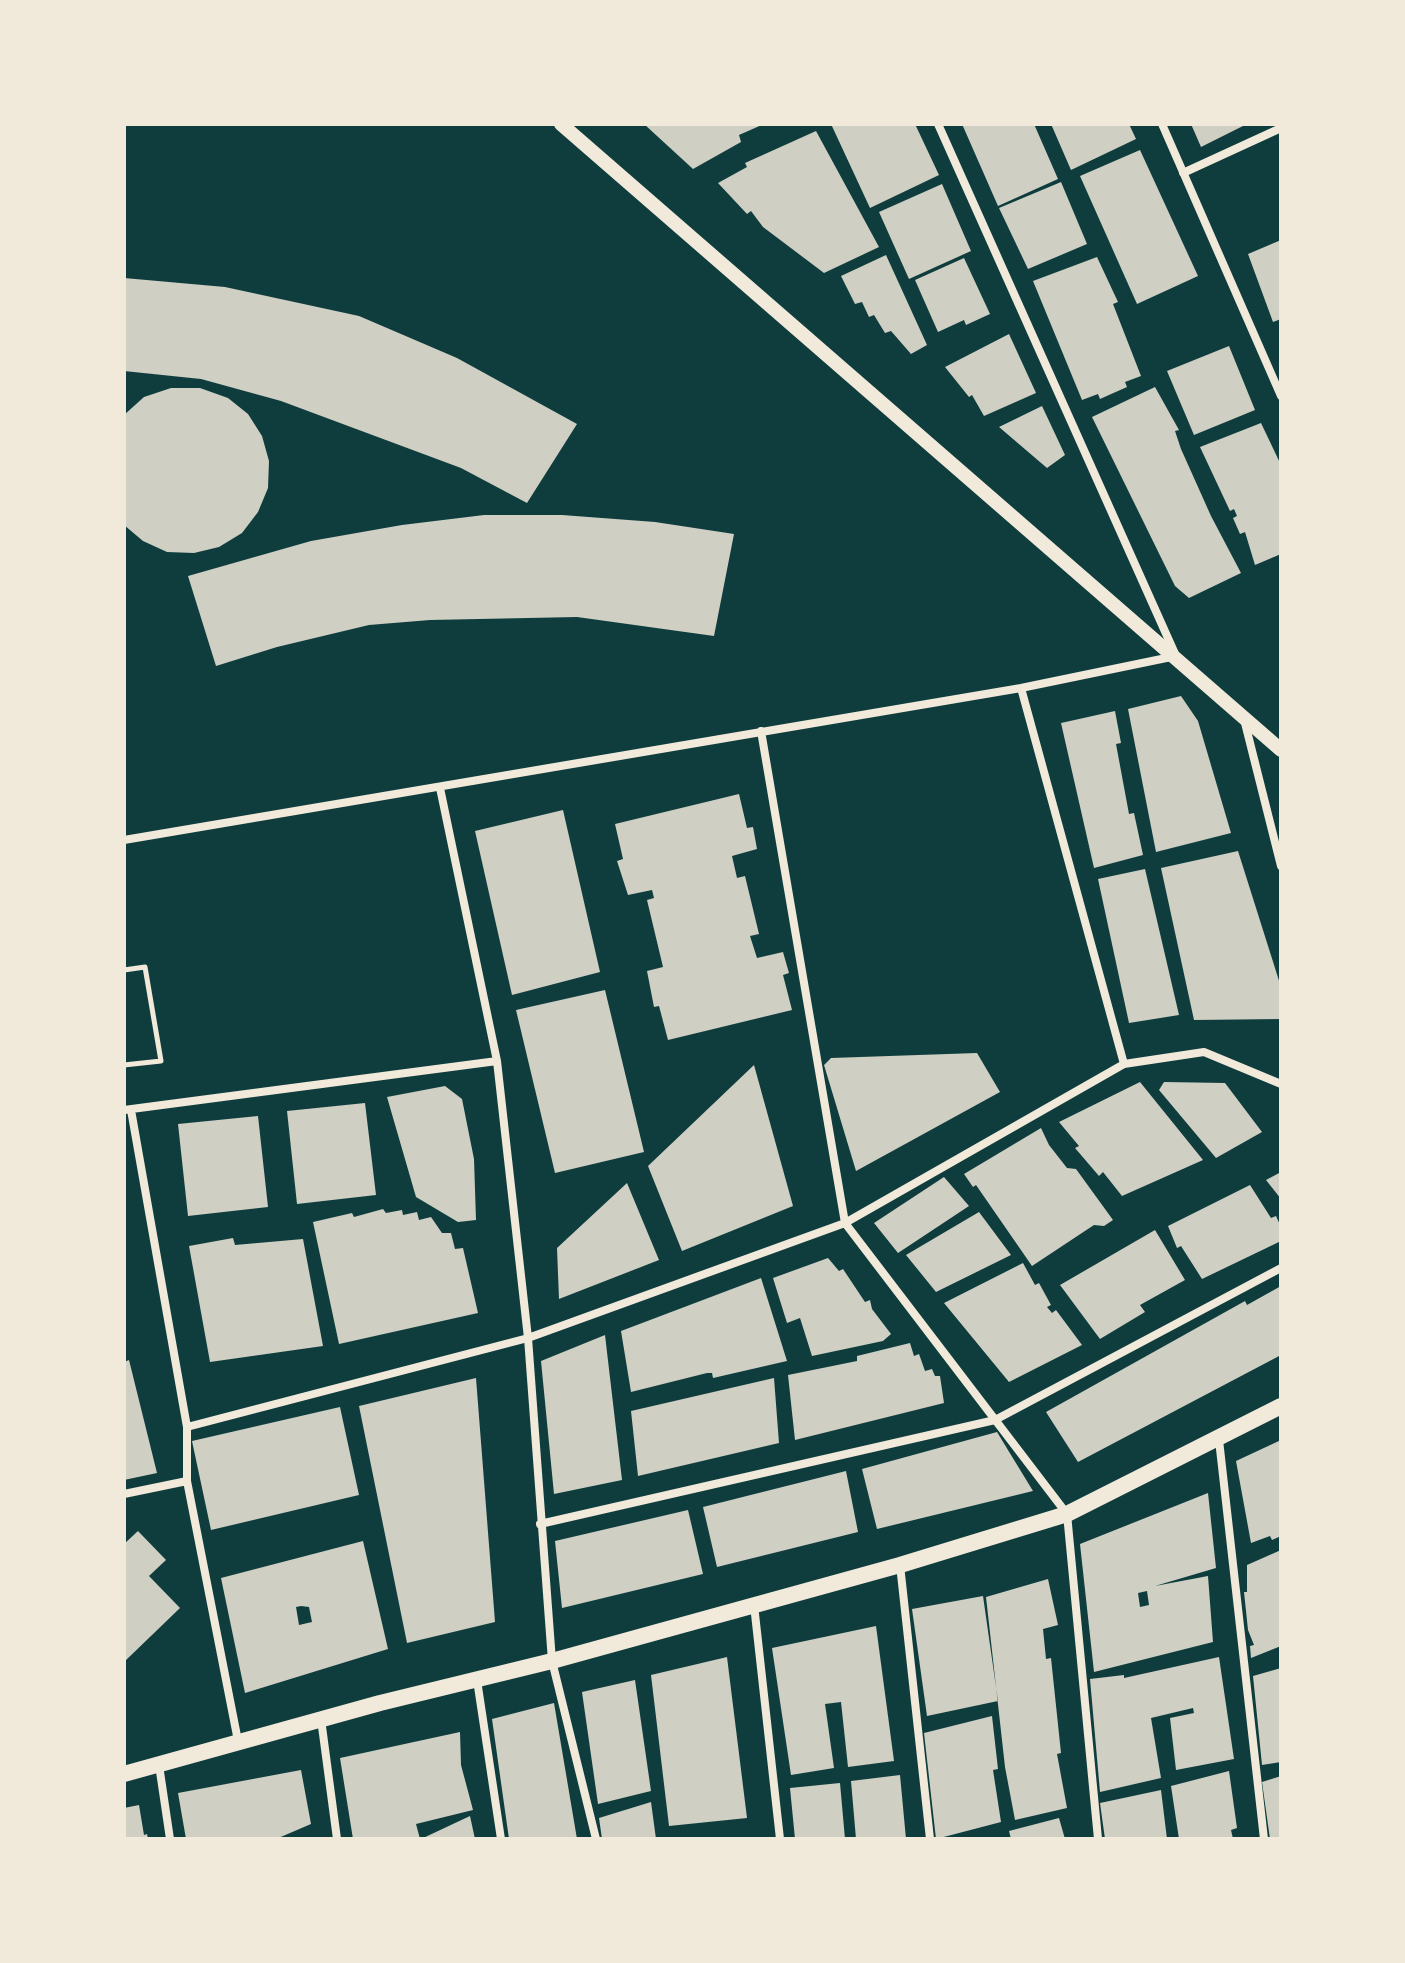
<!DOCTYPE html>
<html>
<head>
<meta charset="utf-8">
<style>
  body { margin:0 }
  #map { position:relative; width:1405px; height:1963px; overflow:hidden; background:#0f3d3e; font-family:"PT Sans Narrow",sans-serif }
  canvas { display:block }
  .frame { position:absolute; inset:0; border:126px solid #f1e9da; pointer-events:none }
</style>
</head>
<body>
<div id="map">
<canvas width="1405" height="1963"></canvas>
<div class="frame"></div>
</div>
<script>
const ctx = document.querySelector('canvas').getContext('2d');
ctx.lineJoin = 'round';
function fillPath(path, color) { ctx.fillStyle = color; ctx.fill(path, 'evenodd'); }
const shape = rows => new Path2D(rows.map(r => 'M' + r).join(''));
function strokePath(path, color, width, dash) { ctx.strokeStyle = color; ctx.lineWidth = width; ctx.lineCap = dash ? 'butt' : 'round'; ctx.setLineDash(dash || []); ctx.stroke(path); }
fillPath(shape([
  [644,124,764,124,739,135,741,142,693,169],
  [831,124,915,124,939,175,870,208],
  [962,124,1034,124,1058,179,998,206],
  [1051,124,1129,124,1136,139,1071,170],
  [1191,124,1247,124,1201,147],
  [816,131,879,247,824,273,763,227,751,211,747,214,718,183,747,167,745,163],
  [1140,150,1198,276,1137,304,1080,176],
  [1061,182,1087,244,1028,269,999,208],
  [942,184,971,251,909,279,879,212],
  [1281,240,1281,319,1273,322,1248,254],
  [886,255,927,345,911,354,891,331,885,333,874,315,869,317,862,302,855,304,841,276],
  [1097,257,1118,302,1113,304,1141,376,1125,382,1127,387,1100,399,1098,394,1082,400,1033,281],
  [964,258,990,314,966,325,964,320,938,332,915,280],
  [124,278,225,287,359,316,457,358,577,424,527,503,461,468,281,401,201,379,124,371],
  [1009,334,1036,393,984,416,972,395,969,397,945,367],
  [1229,346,1255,410,1194,435,1167,371],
  [1155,387,1179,430,1175,431,1181,449,1211,516,1241,573,1189,598,1175,586,1092,417],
  [171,388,200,388,228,398,248,414,262,436,269,461,268,488,258,512,242,533,219,547,194,553,167,552,143,541,124,525,124,415,144,397],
  [1042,406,1065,455,1047,468,999,427],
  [1261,423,1281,465,1281,554,1255,565,1245,532,1240,534,1233,518,1237,516,1234,509,1230,511,1200,447],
  [484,515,562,515,655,522,734,534,714,636,577,617,430,620,369,625,277,647,216,666,188,576,311,541,402,525],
  [1181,696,1198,721,1231,833,1156,852,1128,709],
  [1115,711,1121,743,1116,744,1129,814,1134,813,1143,855,1094,868,1061,723],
  [739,794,747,828,753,827,757,849,732,856,737,878,745,876,759,934,750,936,757,958,783,952,789,973,783,975,792,1010,668,1040,659,1006,654,1007,647,971,663,967,647,900,654,898,652,890,628,895,617,861,623,859,615,824],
  [563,810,600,972,512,995,475,831],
  [1238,851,1281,987,1281,1019,1194,1020,1161,868],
  [1145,869,1179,1015,1129,1023,1098,879],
  [605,990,644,1152,555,1173,516,1010],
  [977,1053,1000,1092,856,1171,824,1065,831,1058],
  [754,1065,793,1206,682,1251,648,1166],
  [1140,1082,1203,1160,1122,1196,1103,1172,1099,1176,1075,1148,1079,1146,1059,1122],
  [1164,1082,1225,1083,1262,1132,1216,1158,1159,1090],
  [445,1086,462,1099,474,1159,476,1220,458,1222,416,1197,387,1097],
  [365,1103,376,1195,297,1204,287,1111],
  [258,1116,268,1207,188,1216,178,1124],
  [1041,1128,1049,1145,1067,1168,1076,1169,1113,1220,1104,1226,1094,1225,1032,1266,976,1185,973,1187,964,1174],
  [1281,1172,1281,1199,1266,1180],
  [944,1177,969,1206,898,1253,874,1223],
  [627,1183,659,1260,559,1299,557,1248],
  [1250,1185,1271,1218,1276,1216,1281,1227,1281,1241,1202,1279,1181,1246,1177,1248,1168,1226],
  [383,1209,386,1213,402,1210,403,1215,417,1212,419,1220,431,1217,442,1233,451,1233,455,1249,463,1248,478,1313,339,1344,313,1222,352,1213,354,1217],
  [979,1212,1011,1255,936,1292,906,1255],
  [1155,1230,1185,1280,1140,1305,1145,1312,1100,1339,1060,1285],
  [233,1238,235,1245,303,1239,323,1346,210,1362,189,1246],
  [828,1258,839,1271,843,1269,865,1302,870,1300,872,1309,891,1334,883,1341,812,1356,800,1318,787,1323,773,1278],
  [1023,1263,1035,1285,1039,1283,1051,1305,1047,1307,1052,1313,1056,1310,1082,1345,1009,1382,944,1303],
  [761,1278,787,1361,713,1378,712,1373,707,1373,631,1392,621,1331],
  [1281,1286,1281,1355,1078,1462,1046,1412,1245,1301,1247,1305],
  [605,1335,622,1480,554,1494,541,1361],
  [910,1343,914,1356,919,1354,925,1371,932,1369,935,1376,940,1376,944,1403,795,1440,788,1375,857,1361,857,1356],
  [129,1360,157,1473,124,1480,124,1362],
  [476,1378,495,1622,407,1643,359,1406],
  [774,1378,779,1443,638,1476,631,1411],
  [340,1407,359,1495,211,1530,192,1441],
  [997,1432,1033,1491,877,1529,862,1469],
  [1281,1440,1281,1536,1272,1540,1270,1536,1251,1543,1236,1461],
  [846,1471,858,1532,717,1567,703,1507],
  [1208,1493,1216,1568,1155,1586,1208,1576,1213,1642,1094,1672,1080,1544],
  [1147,1591,1149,1605,1140,1607,1138,1593],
  [688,1510,703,1574,562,1608,555,1541],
  [138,1531,166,1560,149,1576,180,1608,124,1662,124,1544],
  [363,1541,388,1649,245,1693,221,1578],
  [301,1606,309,1607,312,1622,299,1625,296,1607],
  [1281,1550,1281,1646,1251,1658,1250,1646,1254,1645,1248,1630,1244,1592,1247,1592,1247,1565],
  [1048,1579,1058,1625,1043,1629,1046,1659,1051,1658,1061,1753,1057,1754,1067,1808,1015,1820,1005,1767,986,1597],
  [983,1596,998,1701,927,1716,912,1609],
  [876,1626,894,1761,848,1767,841,1702,825,1704,834,1768,791,1775,772,1648],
  [727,1657,747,1818,669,1826,651,1675],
  [1219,1657,1234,1759,1176,1770,1170,1718,1194,1713,1193,1708,1151,1718,1161,1778,1100,1792,1090,1679,1124,1675,1124,1678],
  [1281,1668,1281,1762,1262,1765,1253,1676],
  [635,1680,651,1791,598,1804,582,1692],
  [554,1703,577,1839,509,1839,492,1719],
  [992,1716,998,1769,993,1770,1001,1822,936,1839,924,1733],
  [460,1732,461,1765,473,1810,416,1824,420,1839,353,1839,340,1758],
  [301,1770,311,1824,276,1839,186,1839,178,1793],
  [1229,1771,1237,1828,1231,1830,1233,1839,1179,1839,1171,1786],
  [900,1775,906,1839,856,1839,851,1781],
  [1281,1776,1281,1839,1270,1839,1262,1782],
  [840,1783,845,1839,795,1839,790,1788],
  [1161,1790,1167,1839,1105,1839,1100,1803],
  [651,1802,656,1839,602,1839,599,1818],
  [139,1805,144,1835,147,1834,148,1839,124,1839,124,1808],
  [470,1816,475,1839,421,1839],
  [1059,1818,1065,1839,1011,1839,1009,1831]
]), '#cfcfc3');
strokePath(shape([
  [124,970,145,967,161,1061,124,1065]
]), '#f1e9da', 5);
strokePath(shape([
  [1162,124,1281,396],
  [1183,173,1281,128],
  [1021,688,1124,1064],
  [1245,723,1281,866],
  [761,731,845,1223,1067,1514,1098,1839],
  [440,788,497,1061,528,1338,552,1661,596,1839],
  [124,840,1021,688,1176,656,938,124],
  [124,1110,497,1061],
  [131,1110,187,1427,187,1481,238,1741],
  [187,1427,528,1338,845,1223,1124,1064,1204,1052,1281,1084],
  [1219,1440,1264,1839],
  [124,1494,187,1481],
  [540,1524,995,1420,1281,1268],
  [900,1565,930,1839],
  [754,1605,780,1839],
  [477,1680,501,1839],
  [321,1719,337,1839],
  [159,1765,170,1839]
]), '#f1e9da', 8);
strokePath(shape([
  [561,124,1281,750]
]), '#f1e9da', 14);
strokePath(shape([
  [124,1774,380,1703,552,1661,900,1565,1067,1514,1281,1406]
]), '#f1e9da', 16);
</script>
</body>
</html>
